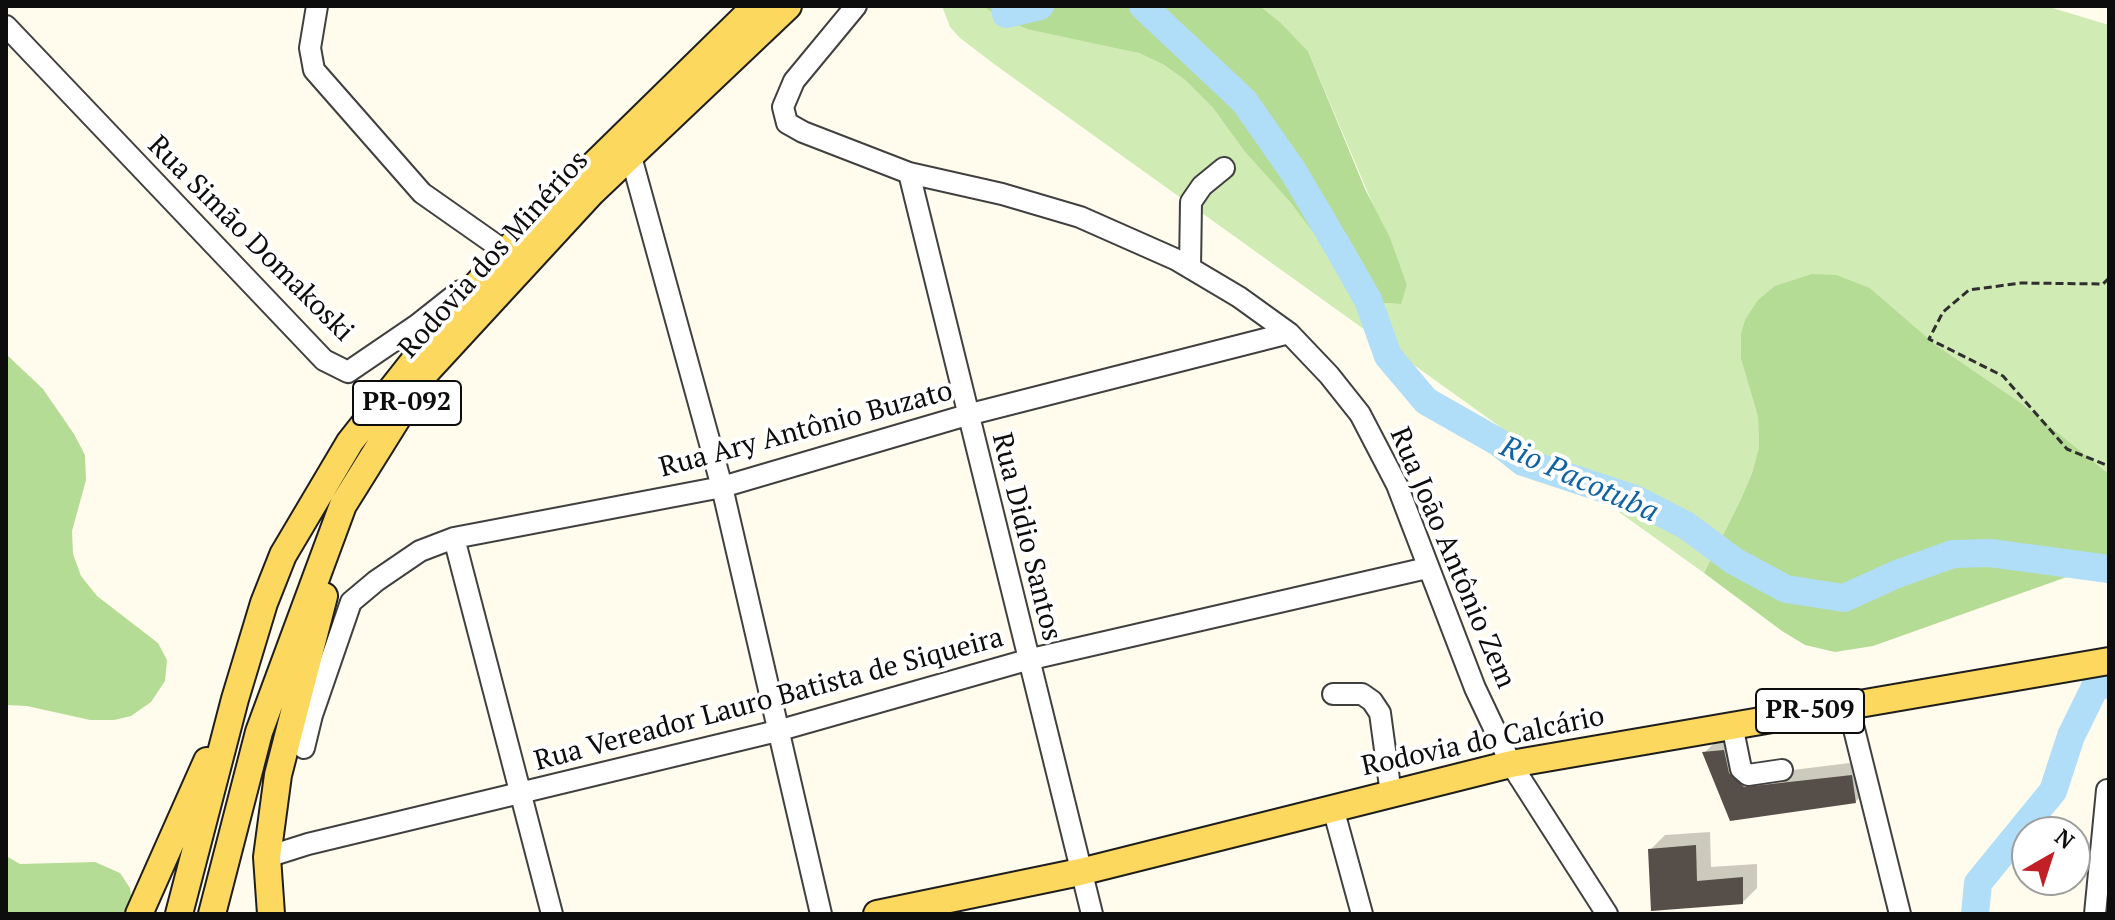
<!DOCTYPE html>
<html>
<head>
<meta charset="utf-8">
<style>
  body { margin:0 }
  #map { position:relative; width:2115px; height:920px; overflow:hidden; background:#fffced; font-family:"PT Serif",serif }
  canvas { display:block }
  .frame { position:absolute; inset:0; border:8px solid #0d0d0d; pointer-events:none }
  .north { position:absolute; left:2011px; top:816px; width:80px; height:80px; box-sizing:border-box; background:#fff; border:2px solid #9e9e9e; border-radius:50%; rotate:39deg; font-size:22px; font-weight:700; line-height:32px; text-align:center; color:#0d0d0d }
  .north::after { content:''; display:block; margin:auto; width:28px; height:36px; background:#c22027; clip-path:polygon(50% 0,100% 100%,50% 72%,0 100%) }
</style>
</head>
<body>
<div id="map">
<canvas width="2115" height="920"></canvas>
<div class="frame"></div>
<div class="north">N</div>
</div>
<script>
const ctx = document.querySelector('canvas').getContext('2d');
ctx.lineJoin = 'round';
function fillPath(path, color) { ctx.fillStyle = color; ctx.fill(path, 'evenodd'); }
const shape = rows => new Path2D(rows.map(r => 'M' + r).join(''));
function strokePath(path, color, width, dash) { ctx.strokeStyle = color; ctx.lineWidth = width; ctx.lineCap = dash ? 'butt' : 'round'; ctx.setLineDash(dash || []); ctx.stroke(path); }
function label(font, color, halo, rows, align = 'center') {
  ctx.font = font + ' "PT Serif",serif'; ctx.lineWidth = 8; ctx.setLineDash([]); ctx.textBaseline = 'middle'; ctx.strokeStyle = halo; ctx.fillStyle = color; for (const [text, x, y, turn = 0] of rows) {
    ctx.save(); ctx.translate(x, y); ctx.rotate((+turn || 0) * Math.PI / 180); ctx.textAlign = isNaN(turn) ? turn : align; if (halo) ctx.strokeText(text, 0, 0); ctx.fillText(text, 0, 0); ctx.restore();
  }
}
fillPath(shape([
  [942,6,983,6,994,14,1139,53,1164,65,1185,80,1213,108,1245,152,1290,202,1349,280,1383,303,1400,304,1407,285,1308,51,1280,22,1260,6,2046,6,2109,25,2109,474,2021,403,1936,345,1870,288,1741,359,1758,417,1759,447,1752,473,1741,499,1704,573,994,64,960,38,950,27]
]), '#d1ebb5');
fillPath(shape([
  [983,6,1260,6,1280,22,1308,51,1365,189,1390,238,1407,285,1401,304,1383,303,1349,280,1290,202,1245,152,1213,108,1185,80,1164,65,1139,53,1027,29,994,14],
  [1812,274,1836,275,1870,288,1936,345,2021,403,2109,474,2109,562,1873,646,1835,652,1805,645,1782,631,1704,573,1741,499,1752,473,1759,447,1758,417,1741,359,1741,334,1745,320,1758,300,1775,286],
  [6,354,43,389,74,434,85,455,86,480,72,531,73,554,81,576,97,596,158,643,167,660,165,681,151,702,131,716,114,720,90,720,27,706,6,705],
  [6,856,20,864,95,862,120,873,130,888,132,903,128,914,6,914]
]), '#b4dc94');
fillPath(shape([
  [1738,737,1743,757,1760,774,1866,761,1870,787,1856,801,1732,818,1704,753,1719,738],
  [1710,832,1711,867,1757,864,1757,888,1742,903,1653,909,1650,850,1665,835]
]), '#0003');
strokePath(shape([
  [1005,6,1006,14,1040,6],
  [1143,6,1244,101,1293,171,1339,249,1368,300,1388,356,1426,401,1498,442,1523,462,1635,499,1687,526,1734,561,1786,589,1844,598,1897,574,1953,554,1990,553,2109,569],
  [1975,914,1978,883,2053,791,2071,736,2097,683,2109,685]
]), '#b0ddf8', 28);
fillPath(shape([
  [1724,750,1729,773,1744,787,1852,775,1856,803,1730,821,1702,752],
  [1696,845,1697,881,1743,877,1743,904,1651,911,1648,849]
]), '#564e49');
const minor = shape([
  [317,6,310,48,314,70,422,193,506,252],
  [856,6,794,81,783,107,787,123,803,132,909,173,1002,194,1080,217,1175,259,1239,297,1289,333,1329,375,1360,414,1397,485,1475,688,1511,764,1607,914],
  [6,26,324,360,348,372,417,325,460,291],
  [630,153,722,487,821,914],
  [909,173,1092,914],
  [1190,268,1191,202,1202,186,1224,168],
  [454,538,552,914],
  [1333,694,1362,694,1372,701,1380,713,1391,794],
  [1848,705,1900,914],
  [1732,725,1741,769,1748,775,1782,770],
  [304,748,312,715,351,602,376,581,420,551,454,538,722,487,967,415,1289,333],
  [1333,808,1362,914],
  [267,857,308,844,777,731,1027,660,1427,568],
  [2095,914,2107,790]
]);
const major = shape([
  [139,914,207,761],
  [179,914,235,699,264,603,283,555,350,442,451,314,515,242,756,6],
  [212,914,259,732,343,505,426,372,592,192,788,6],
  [271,914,267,857,278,775,324,596],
  [877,914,1080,872,1511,764,2109,661]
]);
strokePath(minor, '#404040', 24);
strokePath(major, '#1e1e1e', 30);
strokePath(shape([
  [2109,278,2103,284,2021,283,1969,290,1943,312,1929,339,2003,376,2067,449,2109,466]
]), '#2f2f2f', 3, [8, 4]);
strokePath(minor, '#fff', 20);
strokePath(major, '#fdd85f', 26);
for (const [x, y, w] of [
  [407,403,108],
  [1810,711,108]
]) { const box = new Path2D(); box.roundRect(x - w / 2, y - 22, w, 44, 6); ctx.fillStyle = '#fff'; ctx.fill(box); strokePath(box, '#0d0d0d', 2); }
label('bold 26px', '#0d0d0d', null, [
  ["PR-092",407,403],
  ["PR-509",1810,711]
]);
label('28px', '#0d0d0d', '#fff', [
  ["Rua Simão Domakoski",250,239,45],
  ["Rodovia dos Minérios",494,255,-48],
  ["Rua Ary Antônio Buzato",806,430,-15],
  ["Rua Didio Santos",1026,537,76],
  ["Rua João Antônio Zem",1452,558,67],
  ["Rua Vereador Lauro Batista de Siqueira",769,700,-15],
  ["Rodovia do Calcário",1483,742,-12]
]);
label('italic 30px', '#1263a3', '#fff', [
  ["Rio Pacotuba",1579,480,24]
]);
</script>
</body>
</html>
